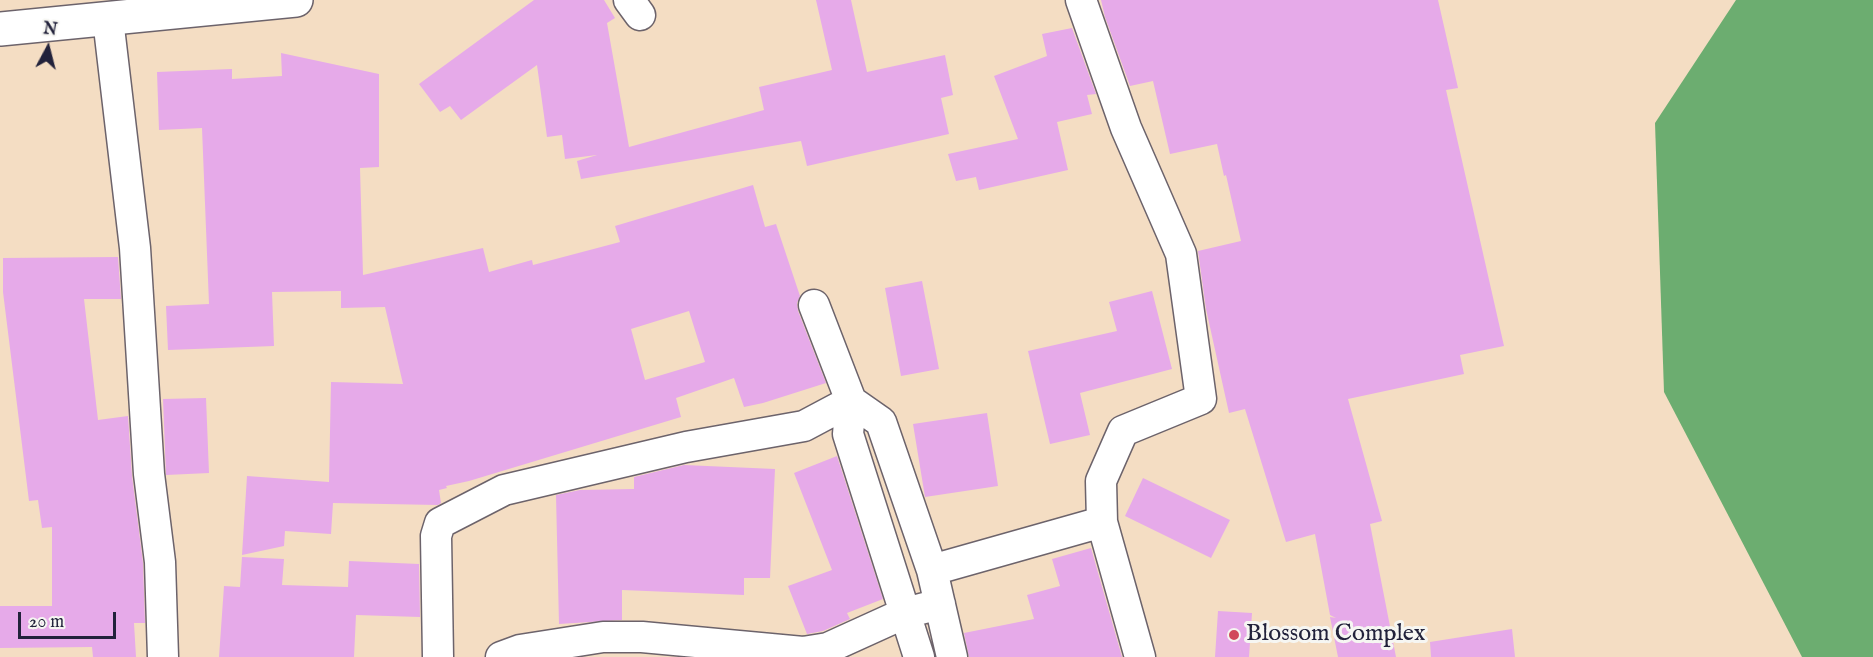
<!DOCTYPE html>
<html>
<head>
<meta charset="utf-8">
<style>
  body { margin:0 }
  #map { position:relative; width:1873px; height:657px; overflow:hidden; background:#f4ddc3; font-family:"IM FELL English",serif }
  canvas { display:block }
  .north { position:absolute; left:18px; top:18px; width:60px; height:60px; -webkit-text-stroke:4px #f6f6f2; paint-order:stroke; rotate:7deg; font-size:16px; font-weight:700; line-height:24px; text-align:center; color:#22223b }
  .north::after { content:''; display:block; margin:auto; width:21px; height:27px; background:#22223b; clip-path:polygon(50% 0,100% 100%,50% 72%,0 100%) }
  .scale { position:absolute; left:18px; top:612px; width:98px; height:27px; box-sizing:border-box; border:3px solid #22223b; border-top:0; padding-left:8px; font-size:18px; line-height:21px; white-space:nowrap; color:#22223b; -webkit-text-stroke:4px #f6f6f2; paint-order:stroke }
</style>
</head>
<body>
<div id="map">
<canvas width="1873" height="657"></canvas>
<div class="north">N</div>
<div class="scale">20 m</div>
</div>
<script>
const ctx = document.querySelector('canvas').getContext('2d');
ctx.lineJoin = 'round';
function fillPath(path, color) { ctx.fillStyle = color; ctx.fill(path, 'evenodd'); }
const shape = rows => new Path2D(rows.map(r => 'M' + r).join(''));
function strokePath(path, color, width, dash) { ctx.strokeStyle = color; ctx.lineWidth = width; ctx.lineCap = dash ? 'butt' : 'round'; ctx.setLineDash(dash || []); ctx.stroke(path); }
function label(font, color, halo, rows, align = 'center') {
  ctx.font = font + ' "IM FELL English",serif'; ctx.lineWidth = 6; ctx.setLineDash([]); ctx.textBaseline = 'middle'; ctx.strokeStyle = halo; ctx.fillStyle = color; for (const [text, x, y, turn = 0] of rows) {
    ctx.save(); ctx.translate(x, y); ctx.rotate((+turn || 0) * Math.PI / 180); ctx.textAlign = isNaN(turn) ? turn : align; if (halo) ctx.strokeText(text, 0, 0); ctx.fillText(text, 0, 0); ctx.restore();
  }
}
fillPath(shape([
  [1736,0,1873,0,1873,657,1802,657,1664,392,1655,123]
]), '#6cad70');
fillPath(shape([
  [534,0,604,0,615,18,607,23,629,147,764,110,759,87,832,70,816,0,851,0,867,72,945,55,953,95,941,98,949,134,807,166,801,141,581,179,577,161,597,155,565,159,562,135,547,137,537,65,461,120,450,106,440,112,419,84],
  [1101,0,1438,0,1458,88,1446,90,1504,346,1460,355,1464,374,1348,399,1382,521,1370,524,1396,657,1338,657,1330,617,1336,618,1330,615,1315,534,1286,542,1245,409,1229,413,1206,309,1198,251,1241,241,1226,175,1224,176,1217,144,1170,154,1153,81,1130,86,1105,17],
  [1072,28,1096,94,1087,95,1092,114,1057,122,1068,170,979,190,976,177,956,181,948,154,1018,139,994,76,1047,56,1042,34],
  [281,53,379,74,379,167,360,168,363,275,483,248,489,272,532,260,533,265,620,242,615,226,753,185,765,227,776,224,800,296,797,303,798,311,826,383,763,403,744,407,734,378,676,398,681,417,469,481,446,486,447,488,439,490,441,503,438,505,333,503,331,534,285,531,284,546,242,555,247,476,329,482,331,382,403,384,385,307,341,308,341,291,272,292,274,346,168,350,166,306,209,304,202,128,159,130,157,72,232,69,232,79,282,76],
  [689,311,705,362,645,380,631,329],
  [118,257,121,299,84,299,98,420,128,416,132,476,143,563,145,623,134,623,136,657,93,657,92,647,0,648,0,606,52,606,52,527,42,528,38,500,29,501,3,292,3,258],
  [922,281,939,369,901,376,885,288],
  [1152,291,1172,369,1080,393,1090,435,1050,444,1028,351,1117,331,1109,302],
  [206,398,209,473,166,475,163,399],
  [987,413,998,486,925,497,913,424],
  [837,456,883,599,847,613,850,619,823,631,807,634,788,586,832,570,794,473],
  [684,465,775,469,770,578,744,578,744,595,622,590,622,620,559,624,556,495,580,490,634,489,634,477],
  [1143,478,1230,520,1211,558,1125,516],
  [1091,548,1122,657,969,657,964,633,1034,619,1027,595,1060,586,1052,559],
  [242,557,284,559,282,585,348,587,349,561,419,564,420,617,356,615,354,657,219,657,224,586,240,587],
  [1218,611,1252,613,1249,657,1215,657],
  [1512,629,1515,657,1431,657,1430,642]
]), '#e6aae9');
const minor = shape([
  [629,0,640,15],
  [1081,0,1126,128,1181,254,1201,399,1123,431,1101,481,1102,522,1140,657],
  [108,19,135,248,149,474,160,562,163,657],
  [814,305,851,401,848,434,919,657],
  [851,401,881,422,932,570,952,657],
  [932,570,1102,522],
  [438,657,436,536,440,523,504,490,686,447,804,426,851,401],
  [501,657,520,650,603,637,642,637,803,652,828,648,905,613,940,604]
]);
const tertiary = shape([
  [0,29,296,0]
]);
strokePath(minor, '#6c636b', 33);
strokePath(tertiary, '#6c636b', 36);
strokePath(minor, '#fff', 30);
strokePath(tertiary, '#fff', 33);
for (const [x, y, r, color] of [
  [1234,635,6,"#d1495b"]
]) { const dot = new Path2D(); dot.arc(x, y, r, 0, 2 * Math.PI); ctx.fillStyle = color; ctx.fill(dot); strokePath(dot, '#f6f6f2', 2); }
label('24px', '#22223b', '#f6f6f2', [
  ["Blossom Complex",1246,635]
], 'left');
</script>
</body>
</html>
